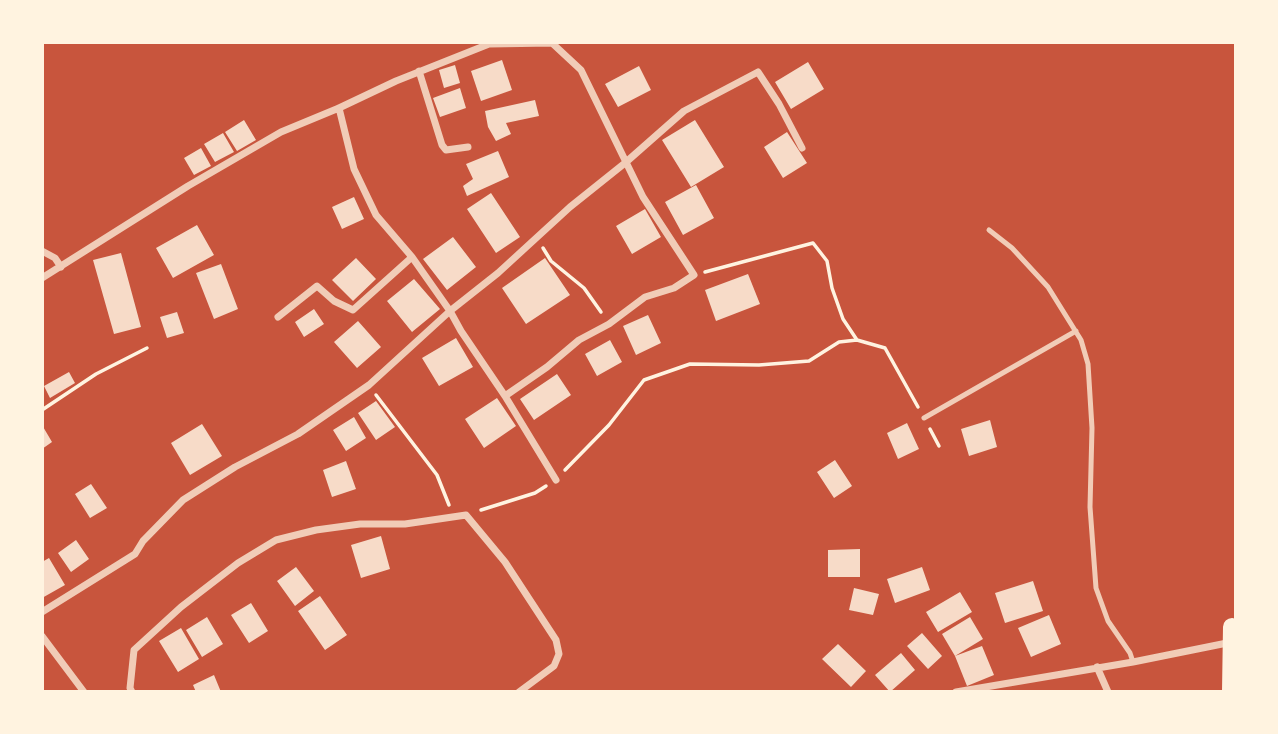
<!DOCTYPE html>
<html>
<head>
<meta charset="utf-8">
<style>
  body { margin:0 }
  #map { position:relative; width:1278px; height:734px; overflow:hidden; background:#c8553d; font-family:"DejaVu Sans",sans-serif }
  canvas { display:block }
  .frame { position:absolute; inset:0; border:44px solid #fff3e0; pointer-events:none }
</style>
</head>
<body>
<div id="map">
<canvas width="1278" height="734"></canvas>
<div class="frame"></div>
</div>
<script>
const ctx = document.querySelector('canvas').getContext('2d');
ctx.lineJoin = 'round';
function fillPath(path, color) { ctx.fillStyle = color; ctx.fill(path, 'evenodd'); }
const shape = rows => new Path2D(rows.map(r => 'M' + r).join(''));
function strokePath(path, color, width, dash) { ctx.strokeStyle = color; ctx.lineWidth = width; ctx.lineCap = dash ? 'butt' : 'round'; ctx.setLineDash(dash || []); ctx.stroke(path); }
fillPath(shape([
  [502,60,512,90,481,101,471,71],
  [808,62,824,89,791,109,775,82],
  [455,65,460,83,444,88,439,70],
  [639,66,651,90,618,107,605,84],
  [460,88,466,108,440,117,433,98],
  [535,100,539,116,506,123,511,134,496,141,488,127,485,111],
  [244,120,256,140,237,151,225,132],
  [695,120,724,167,691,187,662,140],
  [787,132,807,163,783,178,764,147],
  [223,133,234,152,215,162,204,144],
  [201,148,211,166,194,175,184,158],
  [498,151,509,177,467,196,463,186,473,179,466,164],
  [696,185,714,218,683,235,665,202],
  [491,193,520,237,496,253,467,209],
  [354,197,364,219,342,229,332,207],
  [645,209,661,237,632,254,616,226],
  [197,225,214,255,173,278,156,248],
  [453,237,476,267,447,290,423,259],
  [121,253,141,327,114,334,93,260],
  [356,258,376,279,353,301,332,280],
  [545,258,570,295,526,324,502,288],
  [221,264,238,309,214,319,196,273],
  [748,274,760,304,716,321,705,290],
  [414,279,440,309,412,332,387,301],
  [314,309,324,324,304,337,295,322],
  [177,312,184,333,167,338,160,317],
  [648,315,661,343,636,355,623,326],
  [358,321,381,347,357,368,334,342],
  [456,338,473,367,439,386,422,358],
  [610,340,622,362,597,376,585,354],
  [69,372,75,383,50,398,44,386],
  [557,374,571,395,534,420,520,399],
  [497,398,516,426,484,448,465,419],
  [376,401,395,427,376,440,358,413],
  [354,417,366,438,346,451,333,430],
  [990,420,997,447,969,456,961,429],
  [907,423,919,449,898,459,887,433],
  [202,424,222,456,190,475,171,443],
  [42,425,52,442,42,449],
  [835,460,852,486,834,498,817,472],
  [346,461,356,489,332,497,323,470],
  [91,484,107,508,90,518,75,494],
  [381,536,390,569,361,578,351,545],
  [76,540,89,559,71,572,58,553],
  [860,549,860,577,828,577,828,550],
  [49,558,65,585,42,598,42,562],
  [296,567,314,591,295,606,277,581],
  [922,567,930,590,895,603,887,579],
  [1033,581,1043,611,1005,623,995,593],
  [854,588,879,594,873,615,849,610],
  [960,592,972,612,938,632,926,612],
  [320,596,347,635,325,650,298,611],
  [251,603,268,631,249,643,231,615],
  [1049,615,1061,644,1031,657,1018,628],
  [207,617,223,644,202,657,186,630],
  [970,617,983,639,955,656,942,634],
  [181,628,199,659,178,672,159,641],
  [922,633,942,656,928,669,907,646],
  [838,644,866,671,851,687,822,659],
  [982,646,994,675,967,686,955,656],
  [901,653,915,670,890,692,875,675],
  [214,675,221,692,196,692,193,685]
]), '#f7dbc8');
strokePath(shape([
  [543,248,551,261,584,288,601,312],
  [857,340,885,348,918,407],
  [376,395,437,475,449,505],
  [42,410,96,374,147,348],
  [930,429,939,446],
  [565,470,609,425,644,380,690,364,759,365,809,361,839,342,857,340,843,319,832,288,827,261,813,243,705,272],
  [481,510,535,493,546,486]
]), '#fff3e0', 3.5);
strokePath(shape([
  [989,230,1012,248,1048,287,1081,340,1088,364,1092,428,1090,507,1096,588,1108,621,1130,653,1133,662],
  [924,418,1076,331]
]), '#f1ccb7', 5);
strokePath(shape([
  [419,71,442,145,446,150,468,147],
  [339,108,354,169,376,215,412,257,450,311,461,331,505,396,556,480],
  [42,251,55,258,61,267],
  [42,278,188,186,281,132,339,108,396,81,489,44,552,43,581,70,643,197,694,275,674,288,645,297,609,324,579,340,547,367,505,396],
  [278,317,317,286,334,301,353,310,412,257],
  [42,612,135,554,143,541,183,500,235,467,298,434,369,385,450,311,498,273,570,207,625,163,684,111,758,72,779,104,802,148],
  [42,636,84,692],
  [1097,667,1108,692],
  [132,692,130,688,134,650,181,607,238,563,276,540,316,530,360,524,405,524,466,515,505,562,556,640,559,654,554,666,519,692],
  [956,692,1133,662,1232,642]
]), '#f1ccb7', 7);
strokePath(shape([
  [1231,692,1232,627]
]), '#fff3e0', 18);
</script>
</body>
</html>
